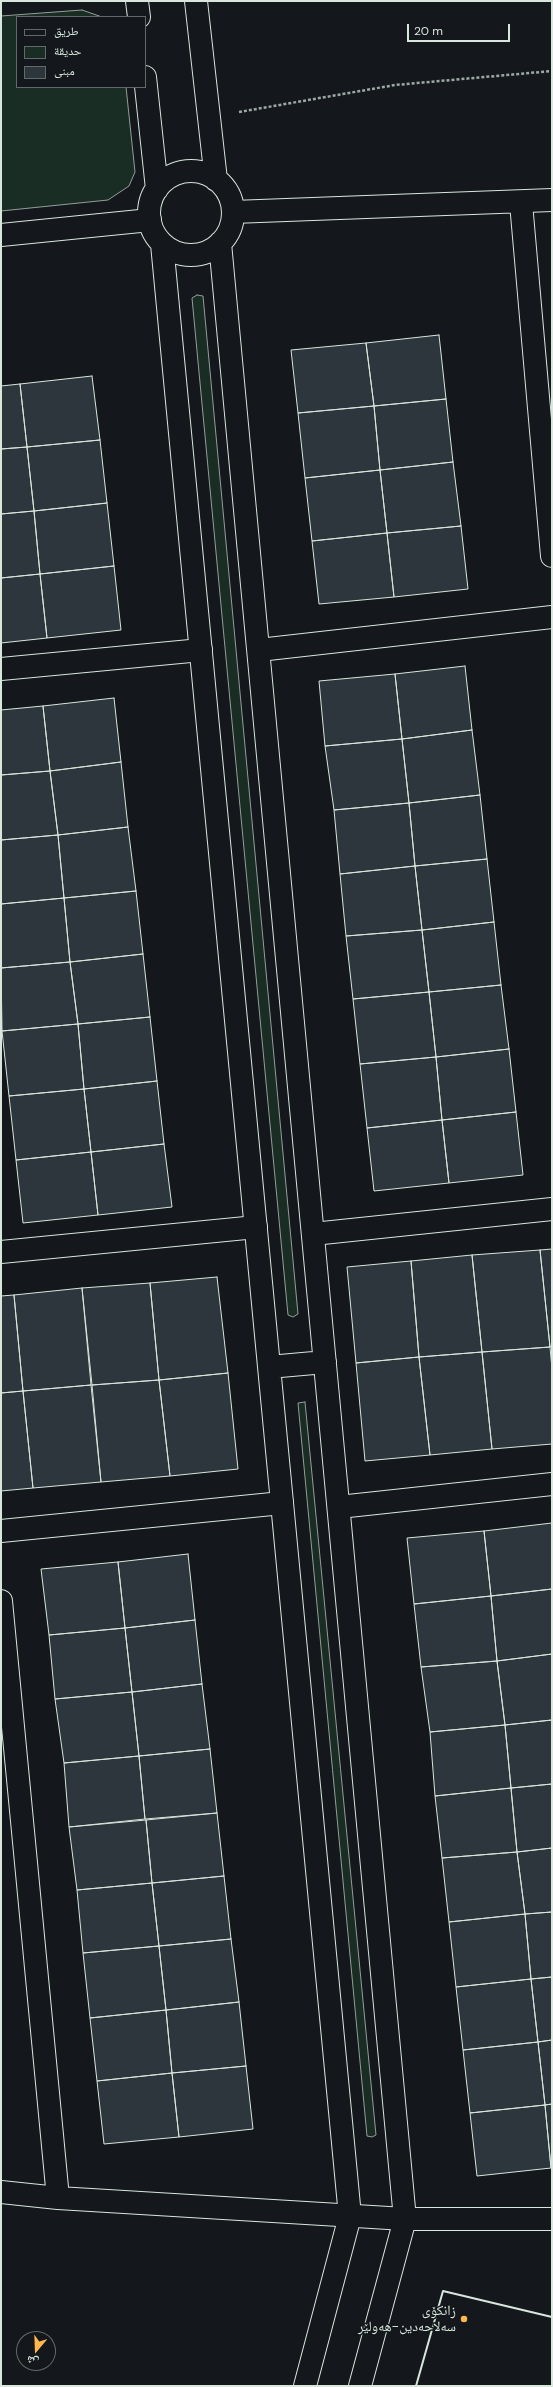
<!DOCTYPE html>
<html>
<head>
<meta charset="utf-8">
<style>
  body { margin:0 }
  #map { position:relative; width:553px; height:2387px; overflow:hidden; background:#14181c; font-family:"DM Sans","Noto Naskh Arabic",sans-serif }
  canvas { display:block }
  .frame { position:absolute; inset:0; border:2px solid #d8e6dc; pointer-events:none }
  .legend { position:absolute; left:16px; top:16px; width:130px; height:72px; box-sizing:border-box; background:#14181c; border:1px solid #626a69; margin:0; padding:5px 7px; list-style:none; font-size:12px; color:#d8e6dc }
  .legend li { display:flex; align-items:center; gap:8px; height:20px }
  .legend b { width:20px; border:1px solid #626a69 }
  .north { position:absolute; left:16px; top:2331px; width:40px; height:40px; box-sizing:border-box; background:#14181c; border:1px solid #626a69; border-radius:50%; rotate:199deg; font-size:11px; font-weight:700; line-height:16px; text-align:center; color:#d8e6dc }
  .north::after { content:''; display:block; margin:auto; width:14px; height:18px; background:#ffb74d; clip-path:polygon(50% 0,100% 100%,50% 72%,0 100%) }
  .scale { position:absolute; left:407px; top:24px; width:103px; height:18px; box-sizing:border-box; border:2px solid #d8e6dc; border-top:0; padding-left:5px; font-size:12px; line-height:14px; white-space:nowrap; color:#d8e6dc; -webkit-text-stroke:3px #14181c; paint-order:stroke }
</style>
</head>
<body>
<div id="map">
<canvas width="553" height="2387"></canvas>
<div class="frame"></div>
<ul class="legend">
<li><b style="height:5px;background:#14181c"></b>طريق</li>
<li><b style="height:11px;background:#1a2d24"></b>حديقة</li>
<li><b style="height:11px;background:#2c363c"></b>مبنى</li>
</ul>
<div class="north">ش</div>
<div class="scale">20 m</div>
</div>
<script>
const ctx = document.querySelector('canvas').getContext('2d');
ctx.lineJoin = 'round';
function fillPath(path, color) { ctx.fillStyle = color; ctx.fill(path, 'evenodd'); }
const shape = rows => new Path2D(rows.map(r => 'M' + r).join(''));
function strokePath(path, color, width, dash) { ctx.strokeStyle = color; ctx.lineWidth = width; ctx.lineCap = dash ? 'butt' : 'round'; ctx.setLineDash(dash || []); ctx.stroke(path); }
function label(font, color, halo, rows, align = 'center') {
  ctx.font = font + ' "DM Sans","Noto Naskh Arabic",sans-serif'; ctx.lineWidth = 3; ctx.setLineDash([]); ctx.textBaseline = 'middle'; ctx.strokeStyle = halo; ctx.fillStyle = color; for (const [text, x, y, turn = 0] of rows) {
    ctx.save(); ctx.translate(x, y); ctx.rotate((+turn || 0) * Math.PI / 180); ctx.textAlign = isNaN(turn) ? turn : align; if (halo) ctx.strokeText(text, 0, 0); ctx.fillText(text, 0, 0); ctx.restore();
  }
}
const green = shape([
  [82,10,102,17,17,17,17,87,126,87,135,172,129,186,108,200,1,211,1,16,82,10],
  [197,295,203,296,298,1314,293,1317,288,1315,192,298,197,295],
  [305,1402,376,2135,372,2137,367,2136,298,1403,305,1402]
]);
fillPath(green, '#1a2d24');
strokePath(green, '#939e99', 1);
const building = shape([
  [439,335,446,399,374,406,366,343,439,335],
  [366,343,374,406,298,413,291,350,366,343],
  [92,376,100,440,27,447,20,384,92,376],
  [20,384,27,447,1,449,1,386,20,384],
  [446,399,453,462,380,470,374,406,446,399],
  [374,406,380,470,305,478,298,413,374,406],
  [100,440,107,503,34,511,27,447,100,440],
  [27,447,34,511,1,514,1,449,27,447],
  [453,462,461,526,387,533,380,470,453,462],
  [380,470,387,533,312,541,305,478,380,470],
  [107,503,114,566,40,574,34,511,107,503],
  [34,511,40,574,1,578,1,514,34,511],
  [461,526,468,589,394,597,387,533,461,526],
  [387,533,394,597,319,604,312,541,387,533],
  [114,566,121,630,47,638,40,574,114,566],
  [40,574,47,638,1,643,1,578,40,574],
  [465,666,472,730,402,739,395,674,465,666],
  [395,674,402,739,325,746,319,681,395,674],
  [114,698,121,762,50,771,43,706,114,698],
  [43,706,50,771,1,775,1,710,43,706],
  [472,730,480,795,409,803,402,739,472,730],
  [402,739,409,803,334,810,325,746,402,739],
  [121,762,128,827,58,835,50,771,121,762],
  [50,771,58,835,1,840,1,775,50,771],
  [480,795,487,859,415,866,409,803,480,795],
  [409,803,415,866,340,874,334,810,409,803],
  [128,827,136,891,64,898,58,835,128,827],
  [58,835,64,898,1,904,1,840,58,835],
  [487,859,494,922,422,930,415,866,487,859],
  [415,866,422,930,346,936,340,874,415,866],
  [136,891,143,954,70,962,64,898,136,891],
  [64,898,70,962,1,968,1,904,64,898],
  [494,922,501,985,429,992,422,930,494,922],
  [422,930,429,992,353,999,346,936,422,930],
  [143,954,150,1017,78,1024,70,962,143,954],
  [70,962,78,1024,2,1031,1,968,70,962],
  [501,985,509,1049,436,1057,429,992,501,985],
  [429,992,436,1057,360,1064,353,999,429,992],
  [150,1017,157,1081,84,1089,78,1024,150,1017],
  [78,1024,84,1089,9,1096,2,1031,78,1024],
  [509,1049,516,1112,442,1120,436,1057,509,1049],
  [436,1057,442,1120,367,1128,360,1064,436,1057],
  [157,1081,164,1144,91,1152,84,1089,157,1081],
  [84,1089,91,1152,16,1160,9,1096,84,1089],
  [516,1112,523,1175,449,1183,442,1120,516,1112],
  [442,1120,449,1183,374,1191,367,1128,442,1120],
  [164,1144,172,1207,98,1215,91,1152,164,1144],
  [91,1152,98,1215,23,1223,16,1160,91,1152],
  [552,1249,552,1346,550,1347,540,1250,552,1249],
  [540,1250,550,1347,482,1352,472,1255,540,1250],
  [472,1255,482,1352,419,1357,411,1261,472,1255],
  [411,1261,419,1357,356,1363,347,1267,411,1261],
  [217,1277,228,1373,159,1380,150,1283,217,1277],
  [150,1283,159,1380,92,1385,82,1288,150,1283],
  [82,1288,91,1385,23,1391,14,1295,82,1288],
  [14,1295,23,1391,1,1393,1,1296,14,1295],
  [550,1347,552,1369,552,1444,492,1449,482,1352,550,1347],
  [482,1352,492,1449,430,1455,419,1357,482,1352],
  [419,1357,430,1455,365,1461,356,1363,419,1357],
  [228,1373,238,1469,170,1476,159,1380,228,1373],
  [159,1380,170,1476,101,1482,92,1385,159,1380],
  [91,1385,101,1482,33,1488,23,1391,91,1385],
  [23,1391,33,1488,1,1491,1,1393,23,1391],
  [552,1523,552,1589,491,1596,484,1531,552,1523],
  [484,1531,491,1596,414,1604,407,1538,484,1531],
  [188,1554,195,1620,125,1628,118,1562,188,1554],
  [118,1562,125,1628,49,1635,41,1569,118,1562],
  [552,1589,552,1654,497,1661,491,1596,552,1589],
  [491,1596,497,1661,421,1667,414,1604,491,1596],
  [195,1620,202,1684,132,1692,125,1628,195,1620],
  [125,1628,132,1692,55,1699,49,1635,125,1628],
  [552,1654,552,1720,505,1725,497,1661,552,1654],
  [497,1661,505,1725,430,1732,421,1667,497,1661],
  [202,1684,210,1749,139,1756,132,1692,202,1684],
  [132,1692,139,1756,64,1763,55,1699,132,1692],
  [552,1720,552,1784,511,1788,505,1725,552,1720],
  [505,1725,511,1788,435,1796,430,1732,505,1725],
  [210,1749,217,1813,145,1819,139,1756,210,1749],
  [139,1756,145,1819,69,1827,64,1763,139,1756],
  [552,1784,552,1848,517,1852,511,1788,552,1784],
  [511,1788,517,1852,442,1858,435,1796,511,1788],
  [217,1813,224,1876,152,1883,146,1820,217,1813],
  [146,1820,152,1883,77,1890,69,1827,146,1820],
  [552,1848,552,1912,525,1914,517,1852,552,1848],
  [517,1852,525,1914,449,1922,442,1858,517,1852],
  [224,1876,231,1939,159,1946,152,1883,224,1876],
  [152,1883,159,1946,83,1953,77,1890,152,1883],
  [552,1912,552,1977,531,1979,525,1914,552,1912],
  [525,1914,531,1979,456,1987,449,1922,525,1914],
  [231,1939,239,2002,166,2010,159,1946,231,1939],
  [159,1946,166,2010,90,2018,83,1953,159,1946],
  [552,1977,552,2040,538,2042,531,1979,552,1977],
  [531,1979,538,2042,463,2050,456,1987,531,1979],
  [239,2002,246,2066,172,2073,166,2010,239,2002],
  [166,2010,172,2073,97,2081,90,2018,166,2010],
  [552,2040,552,2104,545,2105,538,2042,552,2040],
  [538,2042,545,2105,470,2113,463,2050,538,2042],
  [246,2066,253,2129,179,2137,172,2073,246,2066],
  [172,2073,179,2137,104,2144,97,2081,172,2073],
  [552,2104,552,2168,551,2168,545,2105,552,2104],
  [545,2105,551,2168,477,2176,470,2113,545,2105]
]);
fillPath(building, '#2c363c');
strokePath(building, '#d8e6dc', 1);
const minor = shape([
  [521,203,552,556],
  [233,212,552,200],
  [1,235,150,220],
  [259,650,552,617],
  [1,669,201,650],
  [313,1234,552,1209],
  [1,1252,256,1227],
  [339,1507,552,1484],
  [1,1531,282,1503],
  [1,1601,58,2198],
  [1,2192,58,2198,405,2219,552,2219]
]);
const tertiary = shape([
  [137,1,139,17],
  [196,1,216,180],
  [145,77,157,189],
  '149 213a42 42 0 1 1 84 0a42 42 0 1 1-84 0Z',
  [220,243,405,2219,360,2386],
  [162,244,350,2216,305,2386],
  [269,1367,325,1362]
]);
strokePath(minor, '#d8e6dc', 24);
strokePath(tertiary, '#d8e6dc', 24);
strokePath(shape([
  [239,112,395,85,552,71]
]), '#9da8a2', 2.5, [3, 2]);
strokePath(minor, '#14181c', 22);
strokePath(tertiary, '#14181c', 22);
strokePath(shape([
  [416,2386,443,2291,552,2317]
]), '#d8e6dc', 2);
for (const [x, y, r, color] of [
  [464,2319,4,"#ffb74d"]
]) { const dot = new Path2D(); dot.arc(x, y, r, 0, 2 * Math.PI); ctx.fillStyle = color; ctx.fill(dot); strokePath(dot, '#14181c', 1.5); }
label('14px', '#d8e6dc', '#14181c', [
  ["زانکۆی",456,2311],
  ["سەلاحەدین-هەولێر",456,2327]
], 'right');
</script>
</body>
</html>
